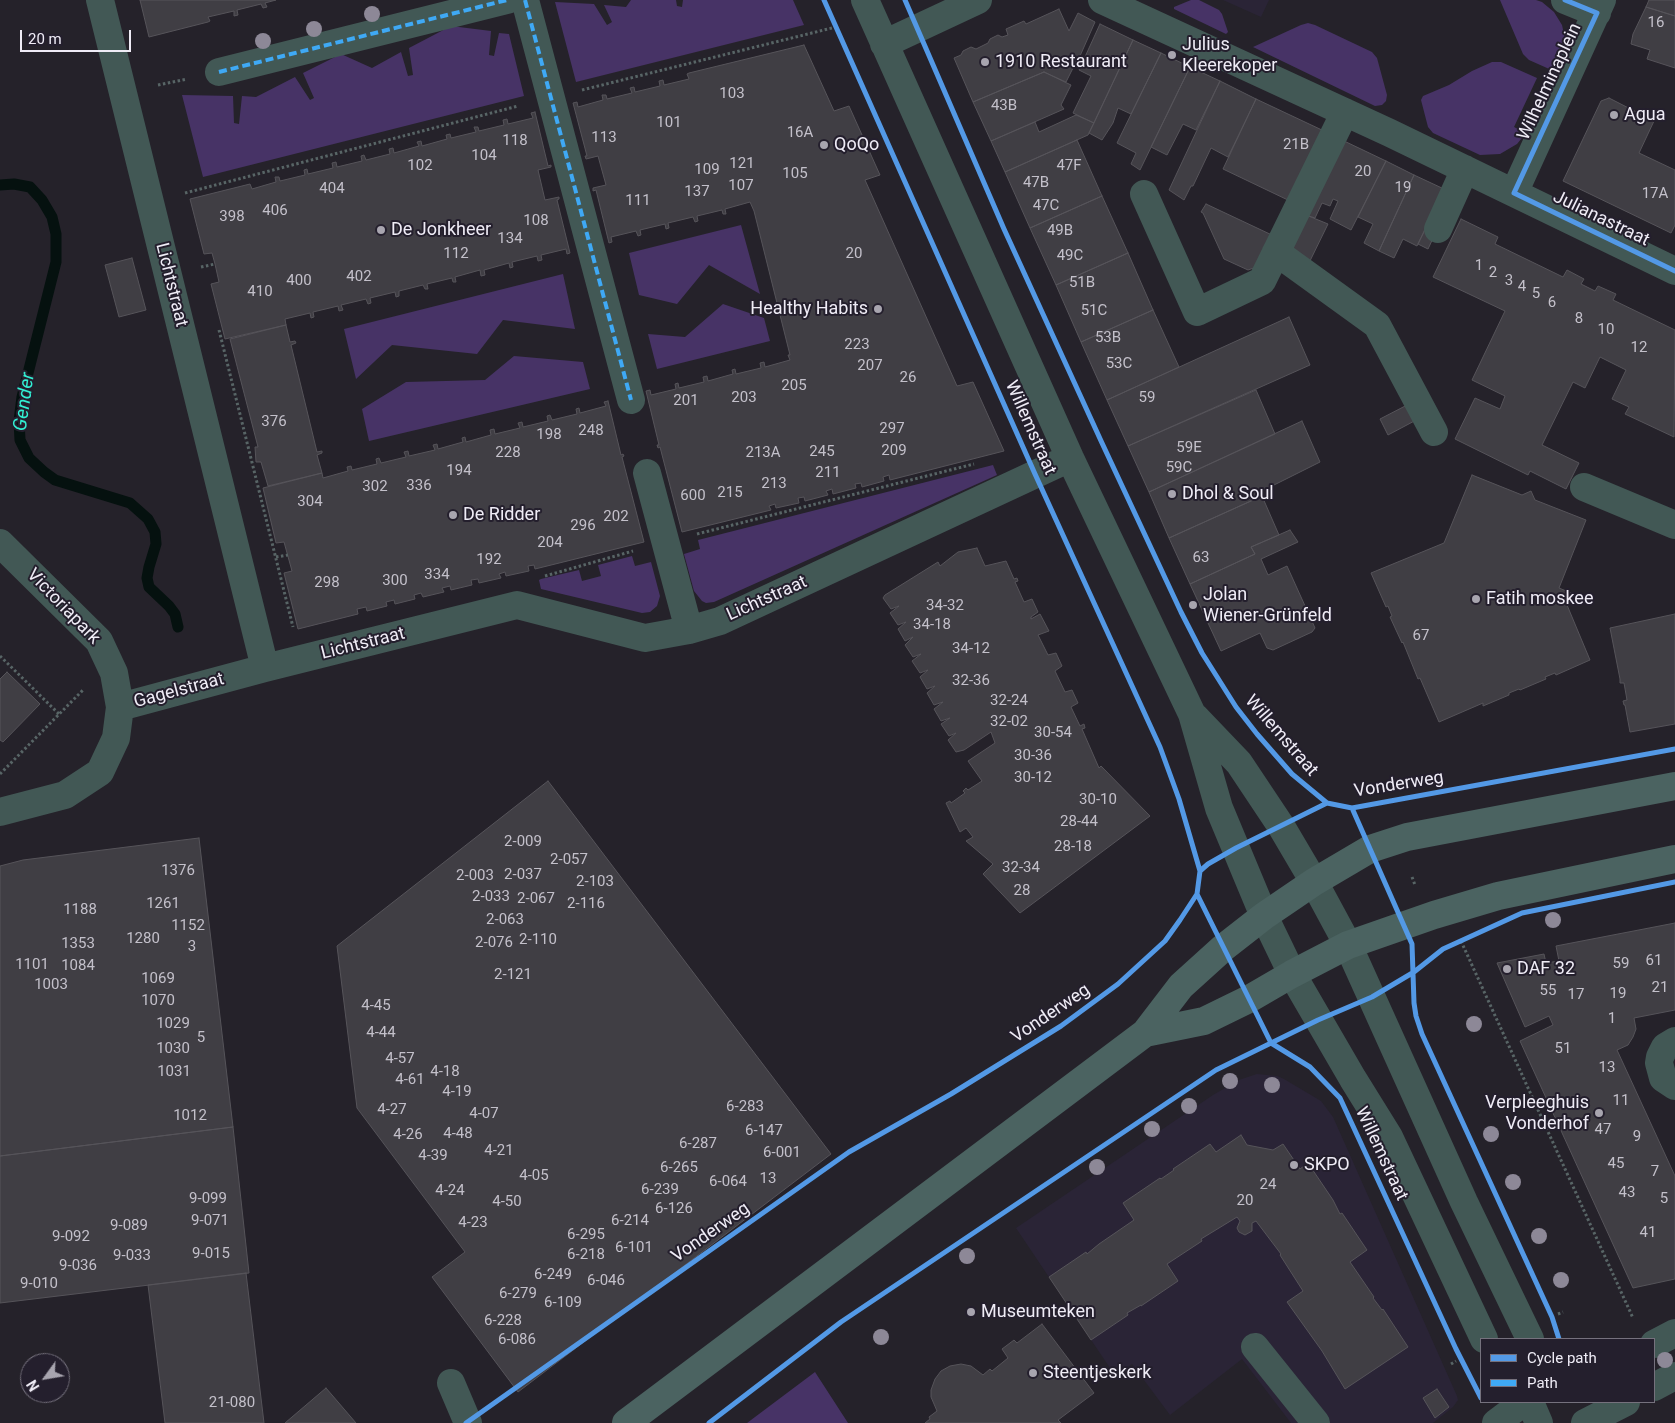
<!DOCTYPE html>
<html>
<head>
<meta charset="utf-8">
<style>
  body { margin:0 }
  #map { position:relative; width:1675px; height:1423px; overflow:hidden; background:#25222a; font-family:Roboto,sans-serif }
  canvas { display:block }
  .legend { position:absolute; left:1480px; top:1338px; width:175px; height:65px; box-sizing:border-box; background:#241f2d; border:1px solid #75717d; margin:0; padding:6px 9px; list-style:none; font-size:15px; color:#efecf6 }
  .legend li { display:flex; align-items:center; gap:10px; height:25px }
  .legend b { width:25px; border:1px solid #75717d }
  .north { position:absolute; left:20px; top:1353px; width:50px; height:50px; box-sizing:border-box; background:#241f2d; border:1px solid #75717d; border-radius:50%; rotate:238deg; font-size:14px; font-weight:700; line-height:20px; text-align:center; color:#efecf6 }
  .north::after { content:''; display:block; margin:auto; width:18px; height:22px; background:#a8a5af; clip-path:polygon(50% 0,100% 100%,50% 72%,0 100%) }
  .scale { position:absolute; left:20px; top:30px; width:111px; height:22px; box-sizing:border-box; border:2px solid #efecf6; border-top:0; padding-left:6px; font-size:15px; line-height:18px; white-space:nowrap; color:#efecf6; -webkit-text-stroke:4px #241f2d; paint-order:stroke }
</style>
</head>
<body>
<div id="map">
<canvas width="1675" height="1423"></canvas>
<ul class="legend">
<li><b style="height:6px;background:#5399e6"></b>Cycle path</li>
<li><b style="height:6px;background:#3fa9f5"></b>Path</li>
</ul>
<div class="north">N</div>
<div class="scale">20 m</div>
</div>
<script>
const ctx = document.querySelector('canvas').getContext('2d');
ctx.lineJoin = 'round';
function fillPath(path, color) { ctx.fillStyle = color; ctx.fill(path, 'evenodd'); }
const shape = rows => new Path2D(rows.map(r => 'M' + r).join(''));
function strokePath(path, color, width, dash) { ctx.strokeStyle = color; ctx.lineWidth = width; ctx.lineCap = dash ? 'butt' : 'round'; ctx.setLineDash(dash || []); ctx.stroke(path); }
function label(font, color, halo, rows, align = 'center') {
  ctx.font = font + ' Roboto,sans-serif'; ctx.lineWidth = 4; ctx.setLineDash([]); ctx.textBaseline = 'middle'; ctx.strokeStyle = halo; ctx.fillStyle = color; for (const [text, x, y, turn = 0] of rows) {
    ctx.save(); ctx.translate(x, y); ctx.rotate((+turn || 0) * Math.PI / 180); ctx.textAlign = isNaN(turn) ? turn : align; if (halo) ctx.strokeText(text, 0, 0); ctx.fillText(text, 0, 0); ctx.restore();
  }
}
fillPath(shape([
  [1223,0,1269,0,1261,17],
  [1257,1074,1277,1076,1284,1079,1321,1101,1333,1117,1457,1396,1458,1400,1453,1407,1433,1423,1291,1423,1242,1359,1170,1415,1132,1364,1116,1377,1016,1228,1213,1095,1239,1080]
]), '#2a2436');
fillPath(shape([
  [631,0,676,0,677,6,682,7,683,0,793,0,804,25,576,82,555,2,594,4,607,25,612,22,604,5,626,7],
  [1191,0,1199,0,1219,10,1222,14,1228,32,1226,34,1174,9,1174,7],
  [1500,0,1536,0,1542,2,1554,12,1562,25,1566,43,1556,72,1529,60,1523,54],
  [1308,23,1315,25,1372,52,1377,58,1387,95,1386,101,1382,105,1375,106,1253,47,1301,25],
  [451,26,491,31,489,55,494,56,499,33,509,34,524,96,203,177,182,95,233,96,234,123,239,124,242,96,256,97,295,77,310,100,314,98,303,73,341,54,372,68,401,52,408,76,413,75,409,48],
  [1492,62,1501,62,1537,78,1514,127,1526,133,1517,144,1500,154,1480,155,1433,133,1428,127,1421,100,1423,96,1449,85,1472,71],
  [741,225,760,294,709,265,677,304,639,295,629,253],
  [563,274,575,329,503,320,477,354,392,345,356,379,344,329],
  [723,304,764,318,770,341,657,369,648,334,685,337],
  [514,356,583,362,590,389,369,441,362,409,406,382,485,380],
  [993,465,997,475,714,602,706,603,702,601,694,591,684,554,700,549,698,540],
  [632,556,635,566,651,562,660,596,657,606,650,612,642,613,541,589,539,580,541,579,579,570,582,581,601,576,598,565],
  [815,1372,848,1423,747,1423]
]), '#473366');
strokePath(shape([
  [0,185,14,184,30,187,42,200,52,217,56,234,56,262,22,397,19,421,20,440,29,458,44,472,55,480,130,503,148,519,155,532,156,544,149,567,147,578,149,587,169,606,175,614,178,627]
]), '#05110f', 11);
const building = shape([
  [140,0,276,0,265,3,267,7,263,8,261,4,237,10,238,15,234,16,234,11,208,17,210,21,208,22,149,37,140,0],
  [1649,0,1675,0,1675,16,1646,7,1649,0],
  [1646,7,1675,16,1675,68,1647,59,1650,50,1631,44,1633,34,1646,7],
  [1059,9,1069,31,1078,13,1095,22,1080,56,1079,56,1066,82,1044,72,973,102,954,58,961,55,963,51,971,47,976,49,988,43,990,39,998,35,1002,37,1008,35,1006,29,1024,21,1026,24,1059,9],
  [1100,24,1133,40,1094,123,1073,113,1091,76,1079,70,1100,24],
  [1133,40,1161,53,1131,114,1118,108,1113,123,1102,140,1089,133,1133,40],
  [804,45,834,111,849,106,880,175,865,180,957,386,973,382,1004,451,890,480,889,475,883,477,884,481,862,487,861,483,855,484,856,488,833,494,832,489,826,491,828,495,805,501,804,497,798,498,799,503,776,508,775,504,769,506,771,510,682,532,660,447,658,448,657,445,659,445,646,391,650,390,651,395,676,389,675,384,678,383,679,388,704,382,703,377,707,376,708,381,733,374,732,370,735,369,736,374,761,368,760,363,764,362,765,367,790,360,788,355,790,355,754,211,750,202,725,209,726,214,723,214,722,210,697,216,698,221,695,222,693,217,668,223,669,228,666,229,665,224,640,230,641,235,638,236,636,231,611,237,612,242,609,243,596,190,593,191,593,188,606,185,598,156,586,159,585,156,587,156,573,103,577,102,578,107,603,100,602,95,606,95,607,99,632,93,630,88,634,87,635,92,660,86,659,81,663,80,664,85,689,79,687,74,689,73,804,45],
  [1161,53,1190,67,1140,170,1131,164,1136,153,1117,143,1161,53],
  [1190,67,1220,81,1196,130,1183,124,1167,155,1151,147,1190,67],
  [1044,72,1071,85,1061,105,1064,109,991,141,973,102,1044,72],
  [1220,81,1256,99,1228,157,1211,148,1193,186,1191,186,1184,200,1169,190,1220,81],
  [1609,98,1654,121,1639,153,1675,170,1675,225,1671,233,1563,181,1601,101,1609,98],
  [1256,99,1324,131,1290,201,1223,169,1256,99],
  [535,112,548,166,551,165,551,167,538,170,545,200,559,197,559,199,557,200,570,253,567,254,566,249,541,255,542,260,538,261,537,256,512,262,513,267,510,268,509,263,484,270,485,275,481,276,480,270,455,277,456,282,453,282,452,278,427,284,428,289,425,289,423,285,399,291,399,296,396,297,395,292,370,298,371,303,368,304,366,299,341,305,343,310,339,311,338,306,313,312,314,317,311,318,310,313,285,319,286,325,225,339,211,284,219,282,215,264,212,253,204,254,190,199,250,184,252,189,276,182,275,177,279,177,280,181,305,175,304,170,307,169,308,174,333,168,332,163,336,162,337,167,362,161,361,156,364,155,366,160,390,154,389,149,393,148,394,153,419,146,417,142,421,141,422,146,447,139,446,135,450,134,451,138,476,132,474,127,478,127,479,131,504,125,503,120,507,119,508,124,533,118,531,113,535,112],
  [1076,115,1094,123,1088,135,1005,172,991,141,1035,122,1039,132,1076,115],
  [1077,140,1102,196,1030,228,1005,172,1077,140],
  [1342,140,1386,161,1351,230,1330,219,1338,201,1333,199,1330,206,1322,203,1315,218,1306,215,1342,140],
  [1386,161,1414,175,1379,251,1364,243,1373,224,1358,217,1386,161],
  [1414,175,1444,189,1417,246,1403,239,1394,258,1379,251,1414,175],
  [1102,196,1128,253,1056,285,1030,228,1102,196],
  [1206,204,1274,236,1259,266,1248,270,1224,259,1203,213,1201,212,1206,204],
  [1306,215,1328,224,1307,267,1288,253,1306,215],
  [1461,219,1498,237,1495,244,1563,277,1567,270,1584,279,1581,284,1595,291,1598,286,1616,294,1613,300,1675,330,1674,437,1625,414,1629,407,1612,399,1626,370,1600,357,1585,388,1573,382,1542,445,1579,463,1566,489,1530,471,1528,475,1455,439,1475,398,1500,409,1505,396,1472,380,1505,311,1433,277,1461,219],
  [1425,230,1435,234,1428,249,1418,244,1425,230],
  [1128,253,1153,310,1081,342,1056,285,1128,253],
  [132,258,146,310,119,317,105,265,132,258],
  [1153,310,1179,367,1107,400,1081,342,1153,310],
  [1289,317,1310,365,1128,446,1107,400,1289,317],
  [286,325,290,342,295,341,296,343,291,345,317,452,322,451,322,453,317,455,322,473,268,486,261,462,256,462,255,447,258,447,230,339,286,325],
  [1256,390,1275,434,1149,492,1128,446,1256,390],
  [608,401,621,455,623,454,624,456,622,457,644,542,535,569,534,565,528,566,529,571,506,576,505,572,499,574,501,578,479,583,478,579,471,580,472,585,451,590,450,586,442,588,444,592,423,597,421,593,414,595,415,599,395,604,394,600,386,602,387,606,367,611,366,607,357,609,358,614,298,629,284,573,292,571,284,542,276,543,263,488,322,473,323,478,348,471,347,467,351,466,352,470,377,464,376,459,379,458,381,463,406,457,404,452,408,451,409,456,435,450,433,445,437,444,438,449,463,442,462,438,465,437,466,442,491,435,490,430,494,429,495,434,520,428,518,423,522,422,523,427,548,421,547,416,550,415,552,420,577,414,576,409,579,408,580,413,606,406,604,402,608,401],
  [1411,403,1420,418,1388,435,1380,419,1411,403],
  [1302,421,1320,462,1260,492,1262,496,1169,538,1149,492,1302,421],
  [1472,475,1522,495,1531,491,1535,500,1586,520,1559,588,1571,593,1567,605,1590,660,1556,675,1555,673,1545,677,1546,679,1520,690,1519,689,1509,693,1509,695,1483,706,1483,703,1439,722,1420,678,1418,679,1403,642,1402,643,1390,617,1392,616,1388,606,1386,607,1371,573,1444,543,1472,475],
  [1262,496,1279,535,1251,547,1255,554,1190,584,1169,538,1262,496],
  [1290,530,1298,542,1261,559,1268,575,1287,566,1315,628,1312,632,1273,650,1267,648,1260,633,1221,651,1190,584,1255,554,1251,547,1290,530],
  [977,548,985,566,1006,561,1014,579,1017,578,1018,581,1015,582,1024,602,1032,599,1038,612,1031,617,1031,619,1040,614,1049,631,1038,635,1048,655,1056,653,1062,666,1055,671,1065,692,1072,690,1078,703,1071,707,1080,726,1084,724,1085,728,1082,729,1099,768,1101,766,1150,816,1020,913,983,874,993,864,966,841,973,837,966,828,960,832,946,803,950,801,951,803,965,793,963,791,966,788,968,790,982,781,968,761,995,743,991,732,964,750,956,752,948,740,956,733,949,736,941,724,950,718,941,721,934,709,943,702,934,705,927,693,935,686,927,689,920,677,928,670,920,673,912,661,921,654,913,657,905,645,913,637,905,641,898,629,906,622,898,625,890,613,899,606,891,609,883,598,885,595,938,562,940,566,958,552,977,548],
  [1675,614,1675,724,1630,732,1625,705,1624,705,1623,701,1627,700,1624,683,1620,683,1620,679,1610,628,1675,614],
  [7,672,40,704,3,742,0,740,0,679,7,672],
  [548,781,831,1154,518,1392,432,1277,465,1252,357,1108,337,946,548,781],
  [199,838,233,1127,0,1156,0,866,23,860,199,838],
  [1675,923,1675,1010,1634,1018,1636,1029,1633,1037,1628,1045,1617,1050,1675,1176,1675,1279,1633,1288,1520,1041,1553,1025,1549,1016,1525,1027,1497,963,1544,954,1546,963,1559,961,1556,946,1675,923],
  [233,1127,249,1273,0,1303,0,1156,233,1127],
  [1241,1135,1247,1145,1273,1150,1283,1144,1300,1169,1308,1163,1333,1200,1340,1214,1342,1213,1367,1250,1350,1262,1374,1297,1373,1298,1382,1310,1383,1309,1408,1347,1345,1389,1322,1351,1287,1302,1303,1291,1280,1255,1281,1254,1256,1221,1252,1223,1252,1231,1245,1235,1239,1232,1237,1228,1240,1221,1237,1217,1201,1239,1202,1241,1167,1264,1178,1281,1141,1306,1141,1305,1127,1313,1128,1315,1091,1340,1049,1277,1086,1252,1087,1254,1099,1244,1134,1220,1123,1203,1160,1178,1161,1179,1174,1170,1173,1169,1210,1144,1216,1152,1241,1135],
  [246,1273,264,1423,165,1423,148,1285,246,1273],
  [1042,1324,1094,1393,1058,1420,1061,1423,925,1423,930,1419,929,1417,937,1411,931,1397,931,1390,935,1379,941,1371,950,1366,961,1364,971,1366,983,1375,990,1369,992,1371,1008,1358,1002,1349,1014,1340,1017,1343,1042,1324],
  [326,1388,356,1423,285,1423,326,1388],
  [1437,1389,1449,1407,1435,1418,1423,1398,1437,1389]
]);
fillPath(building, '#403e44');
strokePath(building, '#56545a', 1);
strokePath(shape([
  [158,85,187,79],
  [582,90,836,27],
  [185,193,518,106],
  [201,267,215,264],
  [219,330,293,627],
  [697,534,974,464],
  [276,557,288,555],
  [545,576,633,551],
  [0,656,59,714],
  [0,774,84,689],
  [1412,877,1415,885],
  [1461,941,1633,1318],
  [1558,1314,1563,1312],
  [1451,1364,1456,1361]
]), '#586566', 3, [2.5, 2.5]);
strokePath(shape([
  [100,0,265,668],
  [525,0,631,400],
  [865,0,1070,458,1192,714,1219,808,1264,916,1292,974,1353,1079,1389,1137,1484,1339],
  [1102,0,1390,133,1675,271],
  [1565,0,1597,13],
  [884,44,978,0],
  [219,72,507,0],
  [1514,193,1602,0],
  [1144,194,1197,312,1262,281,1345,112],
  [1438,229,1465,169],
  [1276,252,1377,325,1434,432],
  [647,473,689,630],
  [1584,487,1675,525],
  [0,543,99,641,114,673,120,707,116,738,100,772,65,795,0,812],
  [120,707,265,668,517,605,645,638,689,630,720,621,1070,458],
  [1195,717,1239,763,1281,826,1314,882,1348,945,1464,1202,1530,1339],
  [1675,1041,1665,1047,1660,1057,1659,1063,1663,1078,1675,1086],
  [1654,1344,1675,1333],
  [1255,1347,1316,1423],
  [451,1383,468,1423],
  [1654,1387,1675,1376],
  [1530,1402,1539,1423],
  [1496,1423,1524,1402],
  [1585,1423,1626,1402]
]), '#425855', 28);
strokePath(shape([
  [1145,1033,1204,1021,1249,999,1292,974,1348,945,1434,915,1498,896,1675,859],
  [626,1423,1145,1033,1181,986,1223,948,1264,916,1314,882,1370,849,1407,837,1675,786]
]), '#4b6361', 28);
strokePath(shape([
  [525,0,631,400],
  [219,72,507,0]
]), '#3fa9f5', 4, [8, 4]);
strokePath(shape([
  [824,0,1035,474,1160,747,1179,799,1200,871],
  [905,0,1004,229,1102,443,1181,612,1202,653,1236,707,1257,734,1292,774,1327,803],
  [1565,0,1597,13,1514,193,1675,271],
  [1352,808,1412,944,1414,1003,1416,1016,1422,1034,1552,1317,1559,1339],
  [1197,894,1271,1043,1310,1067,1340,1098,1456,1349,1481,1398],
  [466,1423,849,1152,951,1094,1061,1026,1118,984,1165,941,1180,920,1197,894,1200,871,1208,864,1236,848,1327,803,1352,808,1675,749],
  [709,1423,841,1322,1216,1070,1318,1020,1372,997,1414,972,1443,949,1522,913,1675,882]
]), '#5399e6', 5);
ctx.fillStyle = '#8d8897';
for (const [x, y] of [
  [372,14],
  [314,29],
  [263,41],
  [1553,920],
  [1474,1024],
  [1230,1081],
  [1272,1085],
  [1189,1106],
  [1152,1129],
  [1491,1134],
  [1097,1167],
  [1513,1182],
  [1539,1236],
  [967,1256],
  [1561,1280],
  [881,1337],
  [1665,1360]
]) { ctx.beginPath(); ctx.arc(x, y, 8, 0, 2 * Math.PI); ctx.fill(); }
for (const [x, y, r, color] of [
  [1172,55,5,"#a8a5af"],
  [985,62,5,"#a8a5af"],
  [1614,115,5,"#a8a5af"],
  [824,145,5,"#a8a5af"],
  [381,230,5,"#a8a5af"],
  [878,309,5,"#a8a5af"],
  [1172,494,5,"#a8a5af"],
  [453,515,5,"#a8a5af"],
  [1476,599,5,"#a8a5af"],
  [1193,605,5,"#a8a5af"],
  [1507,969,5,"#a8a5af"],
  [1599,1113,5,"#a8a5af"],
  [1294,1165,5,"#a8a5af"],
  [971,1312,5,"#a8a5af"],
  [1033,1373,5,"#a8a5af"]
]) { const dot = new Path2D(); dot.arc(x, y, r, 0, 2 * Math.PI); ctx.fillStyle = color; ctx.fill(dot); strokePath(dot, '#241f2d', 2); }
label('15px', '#c3c0ca', null, [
  ["16",1656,23],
  ["103",732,94],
  ["43B",1004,106],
  ["101",669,123],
  ["16A",800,133],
  ["113",604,138],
  ["118",515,141],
  ["21B",1296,145],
  ["104",484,156],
  ["121",742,164],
  ["102",420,166],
  ["47F",1069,166],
  ["109",707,170],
  ["20",1363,172],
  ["105",795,174],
  ["47B",1036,183],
  ["107",741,186],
  ["19",1403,188],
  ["404",332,189],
  ["137",697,192],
  ["17A",1655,194],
  ["111",638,201],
  ["47C",1046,206],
  ["406",275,211],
  ["398",232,217],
  ["108",536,221],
  ["49B",1060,231],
  ["134",510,239],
  ["112",456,254],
  ["20",854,254],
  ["49C",1070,256],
  ["1",1479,266],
  ["2",1493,273],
  ["402",359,277],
  ["400",299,281],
  ["3",1509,281],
  ["51B",1082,283],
  ["4",1522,287],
  ["410",260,292],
  ["5",1536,294],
  ["6",1552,303],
  ["51C",1094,311],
  ["8",1579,319],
  ["10",1606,330],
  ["53B",1108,338],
  ["223",857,345],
  ["12",1639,348],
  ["53C",1119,364],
  ["207",870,366],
  ["26",908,378],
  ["205",794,386],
  ["203",744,398],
  ["59",1147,398],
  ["201",686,401],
  ["376",274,422],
  ["297",892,429],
  ["248",591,431],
  ["198",549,435],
  ["59E",1189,448],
  ["209",894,451],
  ["245",822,452],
  ["228",508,453],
  ["213A",763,453],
  ["59C",1179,468],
  ["194",459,471],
  ["211",828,473],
  ["213",774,484],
  ["336",419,486],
  ["302",375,487],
  ["215",730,493],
  ["600",693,496],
  ["304",310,502],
  ["202",616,517],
  ["296",583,526],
  ["204",550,543],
  ["63",1201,558],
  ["192",489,560],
  ["334",437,575],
  ["300",395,581],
  ["298",327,583],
  ["34-32",945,606],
  ["34-18",932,625],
  ["67",1421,636],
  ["34-12",971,649],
  ["32-36",971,681],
  ["32-24",1009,701],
  ["32-02",1009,722],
  ["30-54",1053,733],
  ["30-36",1033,756],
  ["30-12",1033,778],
  ["30-10",1098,800],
  ["28-44",1079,822],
  ["2-009",523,842],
  ["28-18",1073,847],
  ["2-057",569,860],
  ["32-34",1021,868],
  ["1376",178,871],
  ["2-037",523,875],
  ["2-003",475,876],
  ["2-103",595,882],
  ["28",1022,891],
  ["2-033",491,897],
  ["2-067",536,899],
  ["1261",163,904],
  ["2-116",586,904],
  ["1188",80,910],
  ["2-063",505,920],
  ["1152",188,926],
  ["1280",143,939],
  ["2-110",538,940],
  ["2-076",494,943],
  ["1353",78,944],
  ["3",192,947],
  ["61",1654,961],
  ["59",1621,964],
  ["1101",32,965],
  ["1084",78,966],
  ["2-121",513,975],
  ["1069",158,979],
  ["1003",51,985],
  ["21",1660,988],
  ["55",1548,991],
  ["19",1618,994],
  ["17",1576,995],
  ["1070",158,1001],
  ["4-45",376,1006],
  ["1",1612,1019],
  ["1029",173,1024],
  ["4-44",381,1033],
  ["5",201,1038],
  ["1030",173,1049],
  ["51",1563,1049],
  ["4-57",400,1059],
  ["13",1607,1068],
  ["1031",174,1072],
  ["4-18",445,1072],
  ["4-61",410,1080],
  ["4-19",457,1092],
  ["11",1621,1101],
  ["6-283",745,1107],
  ["4-27",392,1110],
  ["4-07",484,1114],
  ["1012",190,1116],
  ["47",1603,1130],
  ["6-147",764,1131],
  ["4-48",458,1134],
  ["4-26",408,1135],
  ["9",1637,1137],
  ["6-287",698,1144],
  ["4-21",499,1151],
  ["6-001",782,1153],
  ["4-39",433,1156],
  ["45",1616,1164],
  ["6-265",679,1168],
  ["7",1655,1172],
  ["4-05",534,1176],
  ["13",768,1179],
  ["6-064",728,1182],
  ["24",1268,1185],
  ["6-239",660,1190],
  ["4-24",450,1191],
  ["43",1627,1193],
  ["9-099",208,1199],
  ["5",1664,1199],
  ["20",1245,1201],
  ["4-50",507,1202],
  ["6-126",674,1209],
  ["9-071",210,1221],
  ["6-214",630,1221],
  ["4-23",473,1223],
  ["9-089",129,1226],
  ["41",1648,1233],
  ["6-295",586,1235],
  ["9-092",71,1237],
  ["6-101",634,1248],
  ["9-015",211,1254],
  ["6-218",586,1255],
  ["9-033",132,1256],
  ["9-036",78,1266],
  ["6-249",553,1275],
  ["6-046",606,1281],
  ["9-010",39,1284],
  ["6-279",518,1294],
  ["6-109",563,1303],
  ["6-228",503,1321],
  ["6-086",517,1340],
  ["21-080",232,1403]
]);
label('18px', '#efecf6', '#241f2d', [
  ["Julius",1182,45],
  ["Kleerekoper",1182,66],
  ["1910 Restaurant",995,62],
  ["Agua",1624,115],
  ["QoQo",834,145],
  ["De Jonkheer",391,230],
  ["Healthy Habits",868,309,"right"],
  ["Dhol & Soul",1182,494],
  ["De Ridder",463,515],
  ["Jolan",1203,595],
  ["Wiener-Grünfeld",1203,616],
  ["Fatih moskee",1486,599],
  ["DAF 32",1517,969],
  ["Verpleeghuis",1589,1103,"right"],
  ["Vonderhof",1589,1124,"right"],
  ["SKPO",1304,1165],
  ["Museumteken",981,1312],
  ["Steentjeskerk",1043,1373]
], 'left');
label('18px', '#efecf6', '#241f2d', [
  ["Wilhelminaplein",1550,82,-65],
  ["Julianastraat",1601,219,26],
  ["Lichtstraat",171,285,76],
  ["Willemstraat",1030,428,66],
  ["Lichtstraat",767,599,-24],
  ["Victoriapark",63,607,46],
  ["Lichtstraat",363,644,-14],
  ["Gagelstraat",179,691,-15],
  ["Willemstraat",1281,736,49],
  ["Vonderweg",1399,785,-9],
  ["Vonderweg",1051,1014,-34],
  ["Willemstraat",1381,1154,65],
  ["Vonderweg",711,1233,-35]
]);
label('italic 19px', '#32efd2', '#241f2d', [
  ["Gender",25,402,-82]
]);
</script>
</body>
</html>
